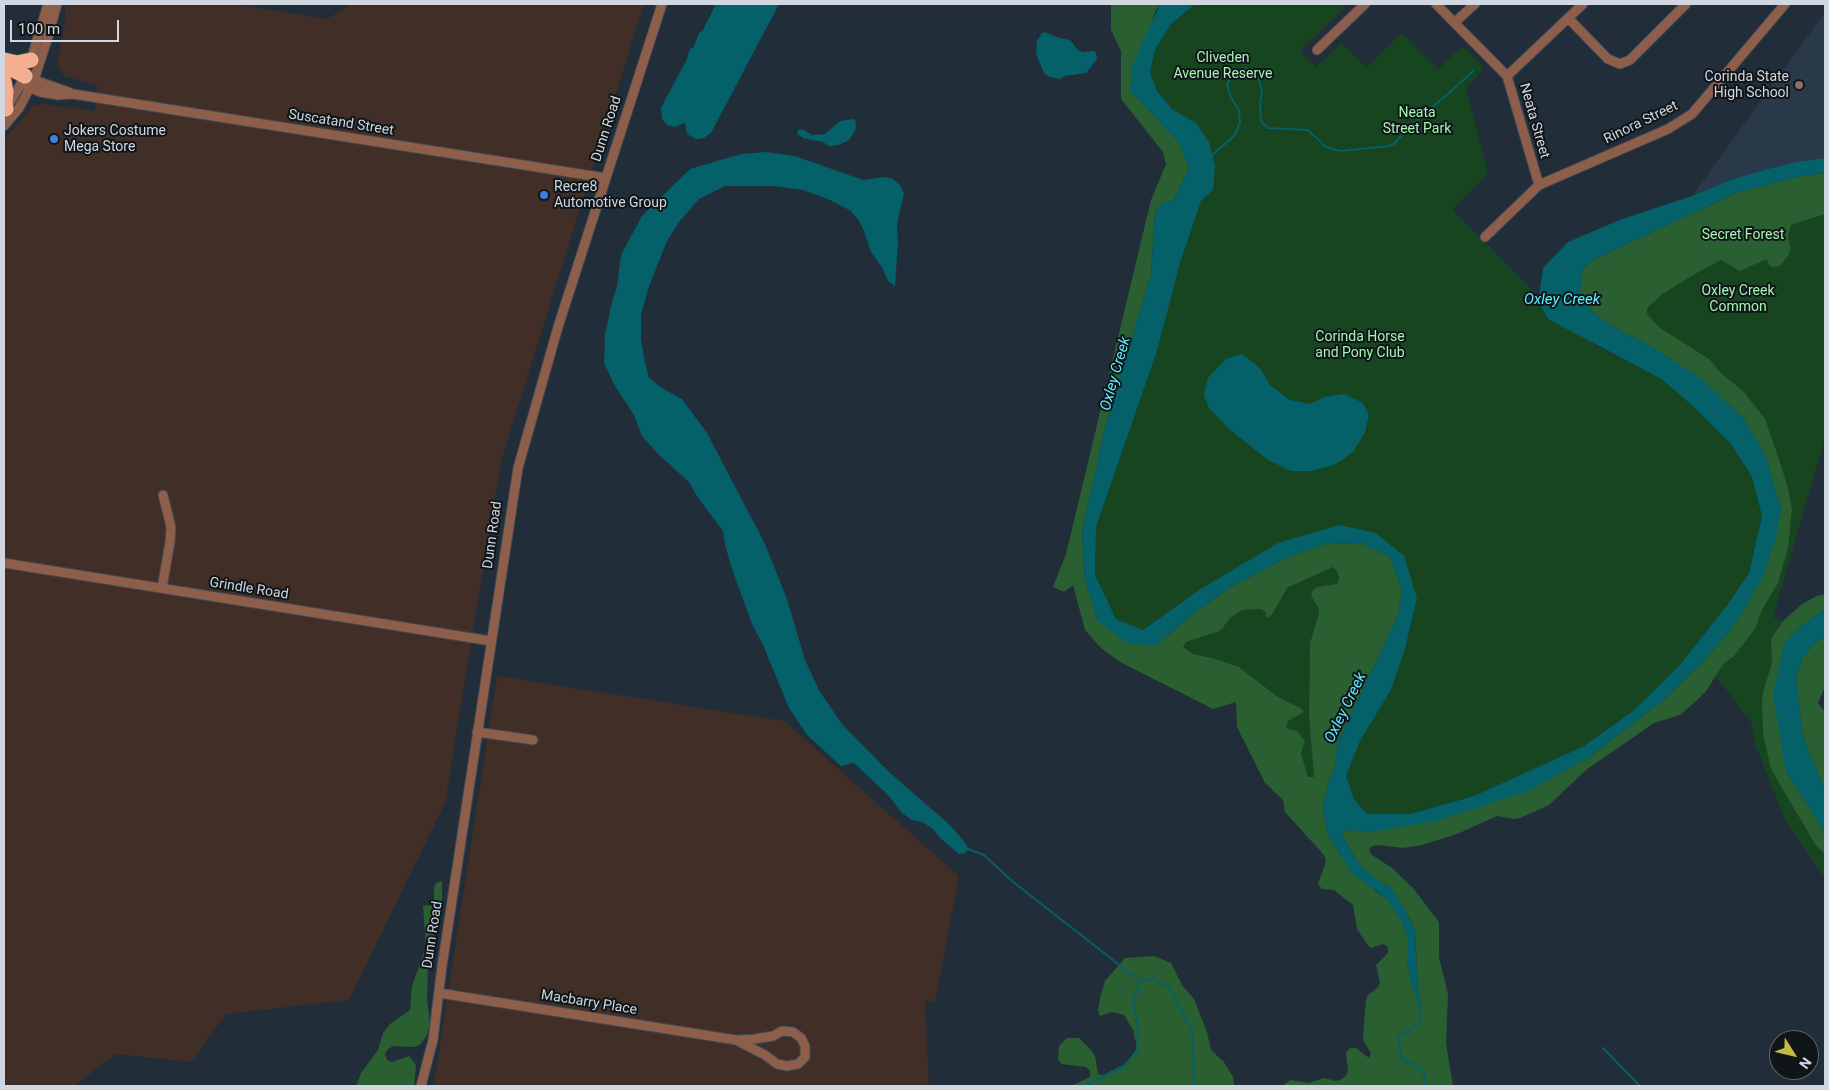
<!DOCTYPE html>
<html>
<head>
<meta charset="utf-8">
<style>
  body { margin:0 }
  #map { position:relative; width:1829px; height:1090px; overflow:hidden; background:#222d3a; font-family:Roboto,sans-serif }
  canvas { display:block }
  .frame { position:absolute; inset:0; border:5px solid #d1d7e0; pointer-events:none }
  .north { position:absolute; left:1769px; top:1030px; width:50px; height:50px; box-sizing:border-box; background:#10151a; border:1px solid #5d6369; border-radius:50%; rotate:126deg; font-size:14px; font-weight:700; line-height:20px; text-align:center; color:#d1d7e0 }
  .north::after { content:''; display:block; margin:auto; width:18px; height:22px; background:#c4bc3d; clip-path:polygon(50% 0,100% 100%,50% 72%,0 100%) }
  .scale { position:absolute; left:10px; top:20px; width:109px; height:22px; box-sizing:border-box; border:2px solid #d1d7e0; border-top:0; padding-left:6px; font-size:15px; line-height:18px; white-space:nowrap; color:#d1d7e0; -webkit-text-stroke:4px #10151a; paint-order:stroke }
</style>
</head>
<body>
<div id="map">
<canvas width="1829" height="1090"></canvas>
<div class="frame"></div>
<div class="north">N</div>
<div class="scale">100 m</div>
</div>
<script>
const ctx = document.querySelector('canvas').getContext('2d');
ctx.lineJoin = 'round';
function fillPath(path, color) { ctx.fillStyle = color; ctx.fill(path, 'evenodd'); }
const shape = rows => new Path2D(rows.map(r => 'M' + r).join(''));
function strokePath(path, color, width, dash) { ctx.strokeStyle = color; ctx.lineWidth = width; ctx.lineCap = dash ? 'butt' : 'round'; ctx.setLineDash(dash || []); ctx.stroke(path); }
function label(font, color, halo, rows, align = 'center') {
  ctx.font = font + ' Roboto,sans-serif'; ctx.lineWidth = 4; ctx.setLineDash([]); ctx.textBaseline = 'middle'; ctx.strokeStyle = halo; ctx.fillStyle = color; for (const [text, x, y, turn = 0] of rows) {
    ctx.save(); ctx.translate(x, y); ctx.rotate((+turn || 0) * Math.PI / 180); ctx.textAlign = isNaN(turn) ? turn : align; if (halo) ctx.strokeText(text, 0, 0); ctx.fillText(text, 0, 0); ctx.restore();
  }
}
fillPath(shape([
  [65,4,232,4,327,19,351,4,644,4,501,461,445,803,349,1000,226,1014,191,1062,115,1054,74,1086,4,1086,4,140,32,107,41,104,95,111,97,85,64,76,57,65,65,21],
  [497,676,784,721,959,876,935,1002,925,1000,929,1086,445,1086,434,1084]
]), '#412f27');
fillPath(shape([
  [1825,12,1825,158,1796,162,1764,170,1733,179,1692,196]
]), '#2a394a');
fillPath(shape([
  [1195,4,1348,4,1300,51,1316,67,1341,43,1366,67,1402,33,1438,69,1462,46,1482,65,1481,72,1466,88,1488,173,1452,210,1539,297,1540,304,1595,345,1663,380,1696,409,1731,444,1752,477,1762,515,1749,573,1728,604,1679,666,1633,711,1584,746,1474,796,1409,814,1367,814,1354,799,1346,776,1360,741,1391,690,1405,649,1417,598,1376,533,1199,590,1143,630,1116,619,1095,575,1096,527,1157,351,1180,263,1201,201,1213,190,1196,123,1172,109,1157,91,1150,73,1155,50,1171,24],
  [1825,186,1825,438,1773,617,1798,629,1786,771,1825,833,1825,878,1785,820,1755,744,1751,722,1704,661,1776,537,1743,418,1699,377,1674,361,1580,281],
  [1333,567,1337,571,1339,578,1337,584,1317,587,1311,596,1318,607,1319,613,1310,643,1309,716,1314,777,1308,778,1301,753,1305,741,1286,728,1288,721,1303,712,1300,708,1278,697,1239,667,1216,659,1193,654,1183,647,1186,642,1217,632,1222,629,1230,618,1242,610,1261,609,1266,612,1266,618,1272,615,1287,588]
]), '#17451f');
fillPath(shape([
  [1111,4,1160,4,1155,12,1130,90,1179,142,1189,167,1174,200,1163,203,1155,212,1151,274,1104,432,1082,532,1085,580,1098,621,1155,646,1188,618,1227,589,1288,557,1325,544,1362,543,1390,557,1402,591,1398,616,1338,742,1334,770,1329,780,1323,810,1327,832,1340,854,1376,892,1387,899,1401,920,1407,934,1407,961,1412,986,1421,1006,1418,988,1415,931,1406,911,1391,888,1370,875,1357,861,1349,846,1342,837,1344,832,1353,830,1370,832,1588,758,1661,702,1704,661,1729,632,1781,509,1765,455,1743,418,1698,377,1650,346,1608,324,1593,312,1580,290,1583,269,1591,261,1618,248,1736,193,1801,176,1825,173,1825,214,1791,225,1788,237,1791,249,1788,256,1780,266,1773,267,1768,264,1767,259,1740,271,1721,260,1693,275,1661,295,1647,308,1647,314,1660,328,1709,359,1721,373,1744,392,1765,419,1780,462,1789,492,1792,510,1788,548,1778,583,1762,610,1755,629,1734,656,1723,664,1707,690,1694,703,1680,715,1654,723,1586,770,1549,805,1520,818,1514,819,1497,816,1457,834,1422,845,1403,848,1379,845,1372,846,1369,850,1372,855,1392,868,1413,888,1439,922,1439,957,1448,994,1446,1043,1453,1086,1282,1086,1290,1080,1308,1083,1324,1078,1336,1081,1342,1079,1346,1076,1348,1071,1346,1053,1350,1048,1356,1048,1369,1058,1371,1053,1364,1042,1363,1036,1366,1000,1368,995,1377,988,1380,983,1376,965,1388,953,1388,947,1383,944,1371,948,1367,944,1357,929,1353,905,1334,890,1322,889,1318,884,1326,861,1324,855,1285,812,1283,800,1265,783,1237,727,1236,702,1213,709,1120,662,1101,648,1085,630,1073,585,1064,592,1053,587,1066,554,1151,200,1166,164,1163,152,1121,99,1121,51,1111,30],
  [1333,567,1337,571,1339,578,1337,584,1317,587,1312,591,1311,596,1318,607,1319,613,1310,643,1309,716,1314,777,1308,777,1301,753,1305,741,1297,731,1286,728,1288,721,1304,712,1300,708,1278,697,1239,667,1216,659,1193,654,1183,647,1186,642,1217,632,1222,629,1230,618,1242,610,1261,609,1266,612,1266,618,1272,615,1287,588],
  [1825,594,1825,609,1798,629,1786,771,1825,833,1825,854,1815,844,1771,769,1763,733,1762,703,1763,692,1772,663,1771,639,1784,620,1802,604,1817,596],
  [1825,638,1825,686,1818,703,1825,712,1825,791,1803,737,1796,681,1802,658,1812,646,1820,639],
  [442,881,442,914,433,922,434,936,428,967,427,998,430,1023,427,1035,420,1045,414,1047,393,1046,388,1049,385,1054,387,1060,392,1062,409,1056,416,1065,414,1086,356,1086,361,1073,378,1050,383,1033,390,1024,410,1010,412,986,426,947,423,906,429,905,434,906,434,888,436,883],
  [1154,956,1171,963,1182,985,1194,999,1207,1032,1211,1050,1224,1062,1233,1077,1234,1086,1071,1086,1090,1077,1090,1071,1086,1067,1061,1064,1058,1059,1059,1046,1067,1038,1079,1038,1092,1051,1095,1056,1098,1074,1103,1075,1129,1062,1137,1047,1133,1030,1124,1015,1112,1012,1100,1016,1098,1010,1100,998,1105,981,1125,958]
]), '#295f31');
fillPath(shape([
  [716,4,779,4,711,133,704,138,696,139,687,134,685,123,675,127,667,125,662,119,661,108,688,57,687,56,691,48,693,48,700,31,702,32],
  [1160,4,1195,4,1171,24,1155,50,1150,73,1157,91,1172,109,1196,123,1209,142,1215,166,1213,190,1201,201,1180,263,1157,351,1096,527,1095,575,1116,619,1143,630,1199,590,1278,543,1339,525,1376,533,1404,556,1417,598,1405,649,1391,690,1360,741,1346,776,1354,799,1367,814,1410,814,1474,796,1584,746,1633,711,1679,666,1728,604,1749,573,1762,516,1752,477,1731,444,1696,409,1663,380,1548,319,1540,304,1539,297,1543,268,1568,242,1622,219,1692,196,1733,179,1764,170,1796,162,1825,158,1825,173,1801,176,1736,193,1618,248,1591,261,1583,269,1580,290,1593,312,1608,324,1650,346,1699,377,1743,418,1765,455,1772,477,1781,509,1776,537,1764,574,1746,607,1729,632,1704,661,1661,702,1588,758,1528,791,1436,821,1370,832,1353,830,1344,832,1342,837,1349,846,1357,861,1370,875,1391,888,1406,911,1415,932,1418,988,1422,1009,1412,986,1407,961,1407,934,1401,920,1387,899,1351,872,1327,832,1323,810,1329,780,1334,770,1338,742,1398,616,1402,591,1390,557,1362,543,1325,544,1288,557,1227,589,1188,618,1155,646,1127,643,1098,621,1085,580,1082,532,1104,432,1151,274,1155,212,1163,203,1174,200,1189,167,1179,142,1130,90,1132,67],
  [1045,32,1059,38,1070,40,1078,50,1083,52,1094,51,1096,53,1097,59,1094,63,1086,73,1065,76,1060,79,1049,77,1044,73,1036,54,1037,41,1042,33],
  [852,119,855,120,856,125,855,131,849,140,839,145,829,146,823,142,803,138,797,134,798,130,802,129,812,135,825,134,840,121],
  [766,152,795,156,863,180,886,177,893,179,900,185,904,194,897,223,898,242,895,286,888,281,882,267,871,252,864,231,859,221,851,211,830,200,803,190,773,186,725,186,699,199,679,222,667,241,649,286,641,315,641,339,645,363,649,378,662,388,682,399,707,433,765,544,787,599,805,660,820,692,842,724,889,772,951,826,966,844,968,849,965,853,959,854,940,838,932,828,922,822,912,820,902,813,889,796,854,763,841,766,807,735,789,708,763,645,752,624,733,572,725,545,723,531,696,495,689,482,659,455,642,436,634,415,615,386,604,363,605,334,613,298,617,287,621,255,642,216,690,169,741,154],
  [1242,354,1260,368,1270,385,1290,400,1310,404,1325,397,1345,394,1363,403,1369,415,1365,432,1353,452,1336,464,1312,471,1291,471,1268,460,1229,429,1209,408,1204,395,1208,378,1226,359],
  [1825,609,1825,638,1820,639,1812,646,1802,658,1796,681,1803,737,1825,791,1825,833,1786,771,1773,694,1785,642,1798,629]
]), '#046069');
strokePath(shape([
  [1406,130,1458,85,1474,70],
  [1210,157,1234,136,1240,123,1239,110,1231,98,1227,84,1234,72,1245,68,1258,76,1262,91,1260,104,1261,121,1268,128,1308,130,1326,147,1340,151,1388,146,1394,144,1401,136],
  [968,849,984,855,1012,881,1141,982],
  [1419,1001,1420,1023,1398,1037,1401,1058,1413,1064,1425,1075,1424,1086],
  [1603,1048,1640,1086],
  [1084,1086,1123,1067,1137,1051,1138,1031,1133,1001,1141,982,1153,978,1169,988,1192,1030,1195,1086]
]), '#046069', 2);
const street = shape([
  [1436,4,1507,76,1539,185],
  [1568,18,1608,59,1620,64,1630,60,1686,4],
  [1455,22,1475,4],
  [1317,50,1365,4],
  [30,63,48,4],
  [1507,76,1583,4],
  [29,78,71,93],
  [22,84,40,92,58,95,73,94,606,178],
  [7,108,23,80],
  [4,126,19,108,34,80,47,40,57,4],
  [1485,237,1539,185,1668,129,1692,114,1785,4],
  [4,563,491,641],
  [162,588,170,542,171,527,163,495],
  [477,732,533,740],
  [439,993,736,1040,754,1039,773,1036,782,1031,793,1032,801,1038,805,1046,805,1057,798,1064,787,1066,777,1064,765,1055,736,1040],
  [421,1086,433,1040,442,966,518,468,558,327,662,4]
]);
const highway = shape([
  [4,60,17,63,31,60],
  [4,65,25,76],
  [4,81,6,92,5,103,6,109]
]);
strokePath(street, '#3e4855', 11);
strokePath(highway, '#3e4855', 17);
strokePath(street, '#8d5e49', 9);
strokePath(highway, '#f5af90', 15);
for (const [x, y, r, color] of [
  [1799,85,5,"#8d6e63"],
  [54,139,5,"#3f7fe0"],
  [544,195,5,"#3f7fe0"]
]) { const dot = new Path2D(); dot.arc(x, y, r, 0, 2 * Math.PI); ctx.fillStyle = color; ctx.fill(dot); strokePath(dot, '#10151a', 2); }
label('14px', '#a5f5ae', '#10151a', [
  ["Cliveden",1223,58],
  ["Avenue Reserve",1223,74],
  ["Neata",1417,113],
  ["Street Park",1417,129],
  ["Secret Forest",1743,235],
  ["Oxley Creek",1738,291],
  ["Common",1738,307],
  ["Corinda Horse",1360,337],
  ["and Pony Club",1360,353]
]);
label('14px', '#d1d7e0', '#10151a', [
  ["Corinda State",1789,77,"right"],
  ["High School",1789,93,"right"],
  ["Jokers Costume",64,131],
  ["Mega Store",64,147],
  ["Recre8",554,187],
  ["Automotive Group",554,203]
], 'left');
label('14px', '#d1d7e0', '#10151a', [
  ["Neata Street",1534,121,74],
  ["Suscatand Street",341,123,9],
  ["Rinora Street",1641,123,-26],
  ["Dunn Road",607,129,-72],
  ["Dunn Road",493,535,-82],
  ["Grindle Road",249,589,9],
  ["Dunn Road",433,935,-81],
  ["Macbarry Place",589,1003,9]
]);
label('italic 15px', '#5deeff', '#10151a', [
  ["Oxley Creek",1562,300],
  ["Oxley Creek",1116,374,-74],
  ["Oxley Creek",1346,708,-64]
]);
</script>
</body>
</html>
